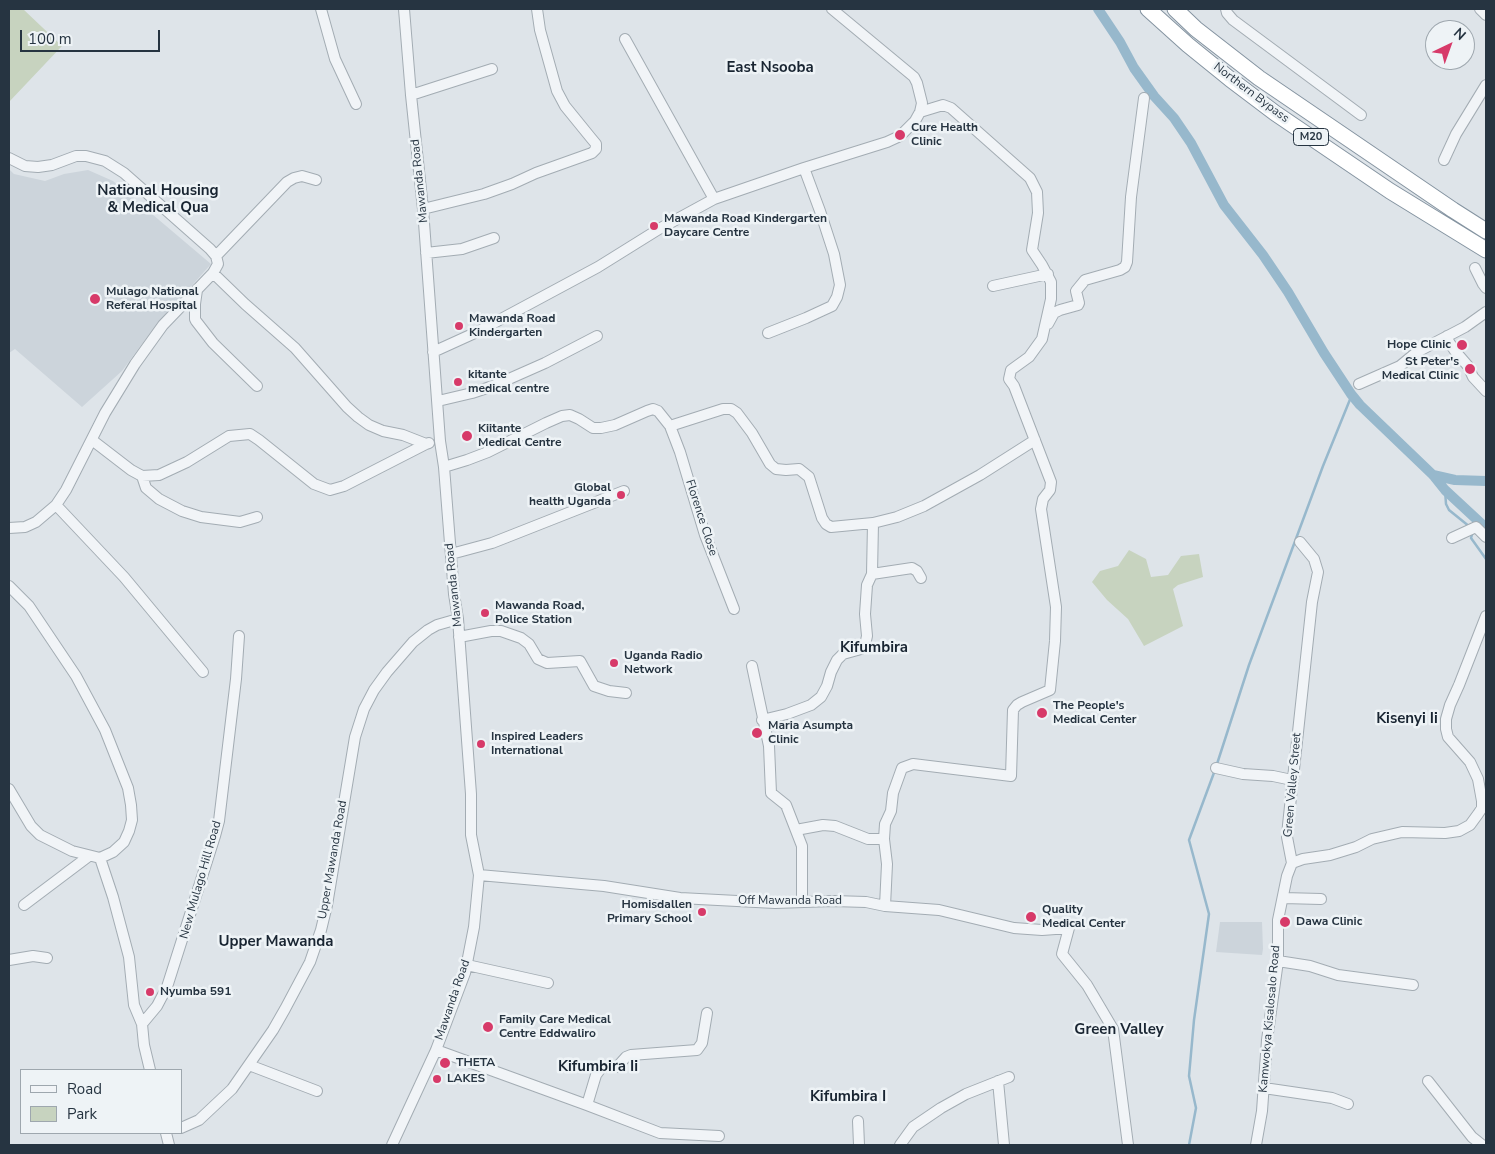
<!DOCTYPE html>
<html>
<head>
<meta charset="utf-8">
<style>
  body { margin:0 }
  #map { position:relative; width:1495px; height:1154px; overflow:hidden; background:#dee4e9; font-family:"Nunito Sans",sans-serif }
  canvas { display:block }
  .frame { position:absolute; inset:0; border:10px solid #263441; pointer-events:none }
  .legend { position:absolute; left:20px; top:1069px; width:162px; height:65px; box-sizing:border-box; background:#eef3f6; border:1px solid #9ea7ae; margin:0; padding:6px 9px; list-style:none; font-size:15px; color:#263441 }
  .legend li { display:flex; align-items:center; gap:10px; height:25px }
  .legend b { width:25px; border:1px solid #9ea7ae }
  .north { position:absolute; left:1425px; top:20px; width:50px; height:50px; box-sizing:border-box; background:#eef3f6; border:1px solid #9ea7ae; border-radius:50%; rotate:42deg; font-size:14px; font-weight:700; line-height:20px; text-align:center; color:#263441 }
  .north::after { content:''; display:block; margin:auto; width:18px; height:22px; background:#d73a69; clip-path:polygon(50% 0,100% 100%,50% 72%,0 100%) }
  .scale { position:absolute; left:20px; top:30px; width:140px; height:22px; box-sizing:border-box; border:2px solid #263441; border-top:0; padding-left:6px; font-size:15px; line-height:18px; white-space:nowrap; color:#263441; -webkit-text-stroke:4px #eef3f6; paint-order:stroke }
</style>
</head>
<body>
<div id="map">
<canvas width="1495" height="1154"></canvas>
<div class="frame"></div>
<ul class="legend">
<li><b style="height:6px;background:#f1f4f7"></b>Road</li>
<li><b style="height:14px;background:#c7d3bf"></b>Park</li>
</ul>
<div class="north">N</div>
<div class="scale">100 m</div>
</div>
<script>
const ctx = document.querySelector('canvas').getContext('2d');
ctx.lineJoin = 'round';
function fillPath(path, color) { ctx.fillStyle = color; ctx.fill(path, 'evenodd'); }
const shape = rows => new Path2D(rows.map(r => 'M' + r).join(''));
function strokePath(path, color, width, dash) { ctx.strokeStyle = color; ctx.lineWidth = width; ctx.lineCap = dash ? 'butt' : 'round'; ctx.setLineDash(dash || []); ctx.stroke(path); }
function label(font, color, halo, rows, align = 'center') {
  ctx.font = font + ' "Nunito Sans",sans-serif'; ctx.lineWidth = 5; ctx.setLineDash([]); ctx.textBaseline = 'middle'; ctx.strokeStyle = halo; ctx.fillStyle = color; for (const [text, x, y, turn = 0] of rows) {
    ctx.save(); ctx.translate(x, y); ctx.rotate((+turn || 0) * Math.PI / 180); ctx.textAlign = isNaN(turn) ? turn : align; if (halo) ctx.strokeText(text, 0, 0); ctx.fillText(text, 0, 0); ctx.restore();
  }
}
fillPath(shape([
  [9,169,14,174,45,181,64,174,88,170,113,181,211,264,150,333,122,371,82,407,15,349,9,353],
  [1220,922,1262,922,1263,949,1262,955,1216,952]
]), '#ccd4db');
fillPath(shape([
  [9,9,23,9,62,46,9,102],
  [1129,550,1146,559,1151,577,1168,575,1181,556,1199,554,1203,577,1178,585,1173,589,1183,626,1144,646,1128,619,1107,600,1092,582,1100,571,1118,566]
]), '#c7d3bf');
strokePath(shape([
  [1445,490,1446,504,1449,510,1470,527],
  [1473,531,1471,538,1486,559],
  [1217,764,1249,665,1323,466,1351,397,1351,394],
  [1189,1145,1196,1108,1189,1076,1194,1020,1209,914,1189,840,1215,770]
]), '#97b8cc', 2.5);
strokePath(shape([
  [1098,9,1120,42,1134,68,1154,96,1174,118,1191,143,1224,205,1263,255,1288,292,1324,353,1351,394,1360,405,1433,475,1445,490,1486,528],
  [1433,475,1455,480,1486,481]
]), '#97b8cc', 10);
const minor = shape([
  [321,9,335,59,356,104],
  [1226,9,1227,13,1233,20,1361,115],
  [1480,9,1486,15],
  [625,39,714,199],
  [411,95,492,69],
  [9,158,25,166,38,167,52,165,76,156,86,156,105,161,124,173,210,249,216,256,218,264,213,273,163,325,135,364,105,413,66,490,56,505,36,522,25,527,9,528],
  [1444,160,1456,134,1486,85],
  [423,209,484,194,512,184,536,173,592,153,596,149,596,144,591,138,565,106,557,91,540,30,537,9],
  [426,253,462,249,494,238],
  [216,256,287,182,294,178,302,176,316,180],
  [1475,268,1483,284,1486,288],
  [213,273,245,304,295,348,347,407,358,417,369,425,383,431,403,435,426,444,429,443],
  [993,286,1048,274],
  [197,290,195,304,195,319,196,321,213,343,257,386],
  [1048,324,1054,313,1060,310,1078,305,1079,303,1076,291,1085,280,1120,270,1125,267,1127,262,1131,197,1144,98],
  [768,333,806,318,832,306,837,297,840,285,834,254,820,211,804,168],
  [1447,336,1449,342,1455,351,1468,366,1473,377,1486,391],
  [433,352,477,332,598,267,659,229,714,199,804,168,887,142,900,136,915,121,920,112,922,103,917,83,914,77,832,9],
  [1359,384,1400,366,1417,352,1465,327,1486,312],
  [438,401,472,393,493,386,545,363,597,336],
  [670,426,723,409,731,409,737,413,752,433,770,464,776,469,786,470,799,469,809,477,822,518,826,524,831,527,873,523,897,517,924,506,980,475,1035,440],
  [92,440,131,470,142,476,159,475,187,462,229,436,250,434,259,440,314,484,330,490,344,486,426,444],
  [444,467,467,460,488,452,546,423,562,416,570,415,579,419,593,428,601,428,615,425,647,411,653,409,658,411,670,426,680,452,705,535,734,609],
  [142,476,146,488,159,499,182,511,201,517,240,522,257,517],
  [56,505,124,577,203,672],
  [1452,538,1476,527,1486,537],
  [451,554,492,543,624,491],
  [872,574,912,568,917,571,921,578],
  [9,586,29,606,76,676,105,730,128,788,131,805,132,820,129,831,124,842,113,852,100,858,72,851,40,835,31,826,9,789],
  [459,637,491,631,501,631,521,638,529,644,538,659,547,663,580,661,594,686,609,691,626,693],
  [752,666,769,746,771,793,786,805,802,846,802,902],
  [762,720,787,714,811,705,821,697,827,686,831,672,837,660,843,654,861,649,865,645,867,636,865,614,867,585,872,574,873,523],
  [1216,768,1243,774,1273,776,1292,780],
  [796,830,823,825,835,826,868,839,884,839],
  [100,858,113,897,129,957,134,1005,142,1024,144,1045,150,1070],
  [1292,863,1303,859,1330,855,1356,847,1372,839,1402,832,1445,833,1459,831,1470,825,1478,814,1482,808,1482,801,1478,779,1470,762,1448,737,1446,729,1446,719,1450,705,1459,685,1486,616],
  [1292,863,1287,837,1288,825,1312,602,1318,572,1314,559,1300,542],
  [479,875,604,886,680,898,775,903,833,901,866,902,885,906,939,910,1014,928,1042,930,1069,928,1062,954,1087,985,1113,1029,1128,1145],
  [1283,898,1321,899],
  [24,905,89,856],
  [885,906,887,864,884,839,885,824,891,811,893,793,902,768,913,764,1011,776,1013,710,1017,705,1022,702,1050,690,1055,641,1056,607,1041,509,1043,499,1050,490,1051,482,1014,386,1009,379,1011,370,1029,357,1042,339,1051,299,1051,282,1042,265,1032,250,1038,213,1037,192,1030,178,951,108,943,105,920,112],
  [9,960,33,956,47,958],
  [1278,961,1310,966,1338,975,1413,985],
  [467,965,548,983],
  [142,1024,157,1006,167,987,215,836,219,821,236,679,239,636],
  [436,1050,587,1105,660,1133,719,1136],
  [249,1065,317,1091],
  [998,1081,1004,1145],
  [1428,1081,1472,1137,1482,1145],
  [1264,1088,1332,1098,1348,1104],
  [587,1105,596,1075,602,1067,617,1067,626,1057,631,1055,697,1050,702,1043,707,1013],
  [858,1121,859,1145],
  [181,1128,199,1120,232,1089,273,1030,285,1009,310,962,321,930,327,905,355,737,364,709,374,690,387,672,413,642,428,630,437,625,458,619],
  [166,1133,169,1145],
  [392,1145,436,1050,465,973,474,927,479,875,471,835,471,794,458,619,454,594,444,467,440,441,423,209,411,95,404,9],
  [900,1145,913,1127,941,1108,966,1094,1009,1077],
  [1256,1145,1262,1111,1267,1040,1278,961,1278,920,1287,876,1292,863]
]);
const highway = shape([
  [1148,9,1188,45,1230,79,1275,113,1390,191,1486,250],
  [1175,9,1196,29,1259,78,1453,210,1486,231]
]);
strokePath(minor, '#a3acb3', 12);
strokePath(highway, '#8594a1', 17);
strokePath(minor, '#f1f4f7', 10);
strokePath(highway, '#fff', 15);
for (const [x, y, r, color] of [
  [900,135,6,"#d73a69"],
  [654,226,5,"#d73a69"],
  [95,299,6,"#d73a69"],
  [459,326,5,"#d73a69"],
  [1462,345,6,"#d73a69"],
  [1470,369,6,"#d73a69"],
  [458,382,5,"#d73a69"],
  [467,436,6,"#d73a69"],
  [621,495,5,"#d73a69"],
  [485,613,5,"#d73a69"],
  [614,663,5,"#d73a69"],
  [1042,713,6,"#d73a69"],
  [757,733,6,"#d73a69"],
  [481,744,5,"#d73a69"],
  [702,912,5,"#d73a69"],
  [1031,917,6,"#d73a69"],
  [1285,922,6,"#d73a69"],
  [150,992,5,"#d73a69"],
  [488,1027,6,"#d73a69"],
  [445,1063,6,"#d73a69"],
  [437,1079,5,"#d73a69"]
]) { const dot = new Path2D(); dot.arc(x, y, r, 0, 2 * Math.PI); ctx.fillStyle = color; ctx.fill(dot); strokePath(dot, '#eef3f6', 2); }
for (const [x, y, w] of [
  [1311,137,35]
]) { const box = new Path2D(); box.roundRect(x - w / 2, y - 8.5, w, 17, 4); ctx.fillStyle = '#eef3f6'; ctx.fill(box); strokePath(box, '#263441', 1); }
label('bold 11px', '#263441', null, [
  ["M20",1311,137]
]);
label('12px', '#263441', '#eef3f6', [
  ["Northern Bypass",1251,93,37],
  ["Mawanda Road",420,181,-96],
  ["Florence Close",701,518,72],
  ["Mawanda Road",454,585,-96],
  ["Green Valley Street",1293,785,-85],
  ["Upper Mawanda Road",333,860,-80],
  ["New Mulago Hill Road",201,880,-74],
  ["Off Mawanda Road",790,901],
  ["Mawanda Road",453,1000,-71],
  ["Kamwokya Kisalosalo Road",1270,1019,-85]
]);
label('bold 12px', '#263441', '#eef3f6', [
  ["Cure Health",911,128],
  ["Clinic",911,142],
  ["Mawanda Road Kindergarten",664,219],
  ["Daycare Centre",664,233],
  ["Mulago National",106,292],
  ["Referal Hospital",106,306],
  ["Mawanda Road",469,319],
  ["Kindergarten",469,333],
  ["Hope Clinic",1451,345,"right"],
  ["St Peter's",1459,362,"right"],
  ["Medical Clinic",1459,376,"right"],
  ["kitante",468,375],
  ["medical centre",468,389],
  ["Kiitante",478,429],
  ["Medical Centre",478,443],
  ["Global",611,488,"right"],
  ["health Uganda",611,502,"right"],
  ["Mawanda Road,",495,606],
  ["Police Station",495,620],
  ["Uganda Radio",624,656],
  ["Network",624,670],
  ["The People's",1053,706],
  ["Medical Center",1053,720],
  ["Maria Asumpta",768,726],
  ["Clinic",768,740],
  ["Inspired Leaders",491,737],
  ["International",491,751],
  ["Homisdallen",692,905,"right"],
  ["Primary School",692,919,"right"],
  ["Quality",1042,910],
  ["Medical Center",1042,924],
  ["Dawa Clinic",1296,922],
  ["Nyumba 591",160,992],
  ["Family Care Medical",499,1020],
  ["Centre Eddwaliro",499,1034],
  ["THETA",456,1063],
  ["LAKES",447,1079]
], 'left');
label('bold 15px', '#192532', '#eef3f6', [
  ["East Nsooba",770,68],
  ["National Housing",158,191],
  ["& Medical Qua",158,208],
  ["Kifumbira",874,648],
  ["Kisenyi Ii",1407,719],
  ["Upper Mawanda",276,942],
  ["Green Valley",1119,1030],
  ["Kifumbira Ii",598,1067],
  ["Kifumbira I",848,1097]
]);
</script>
</body>
</html>
